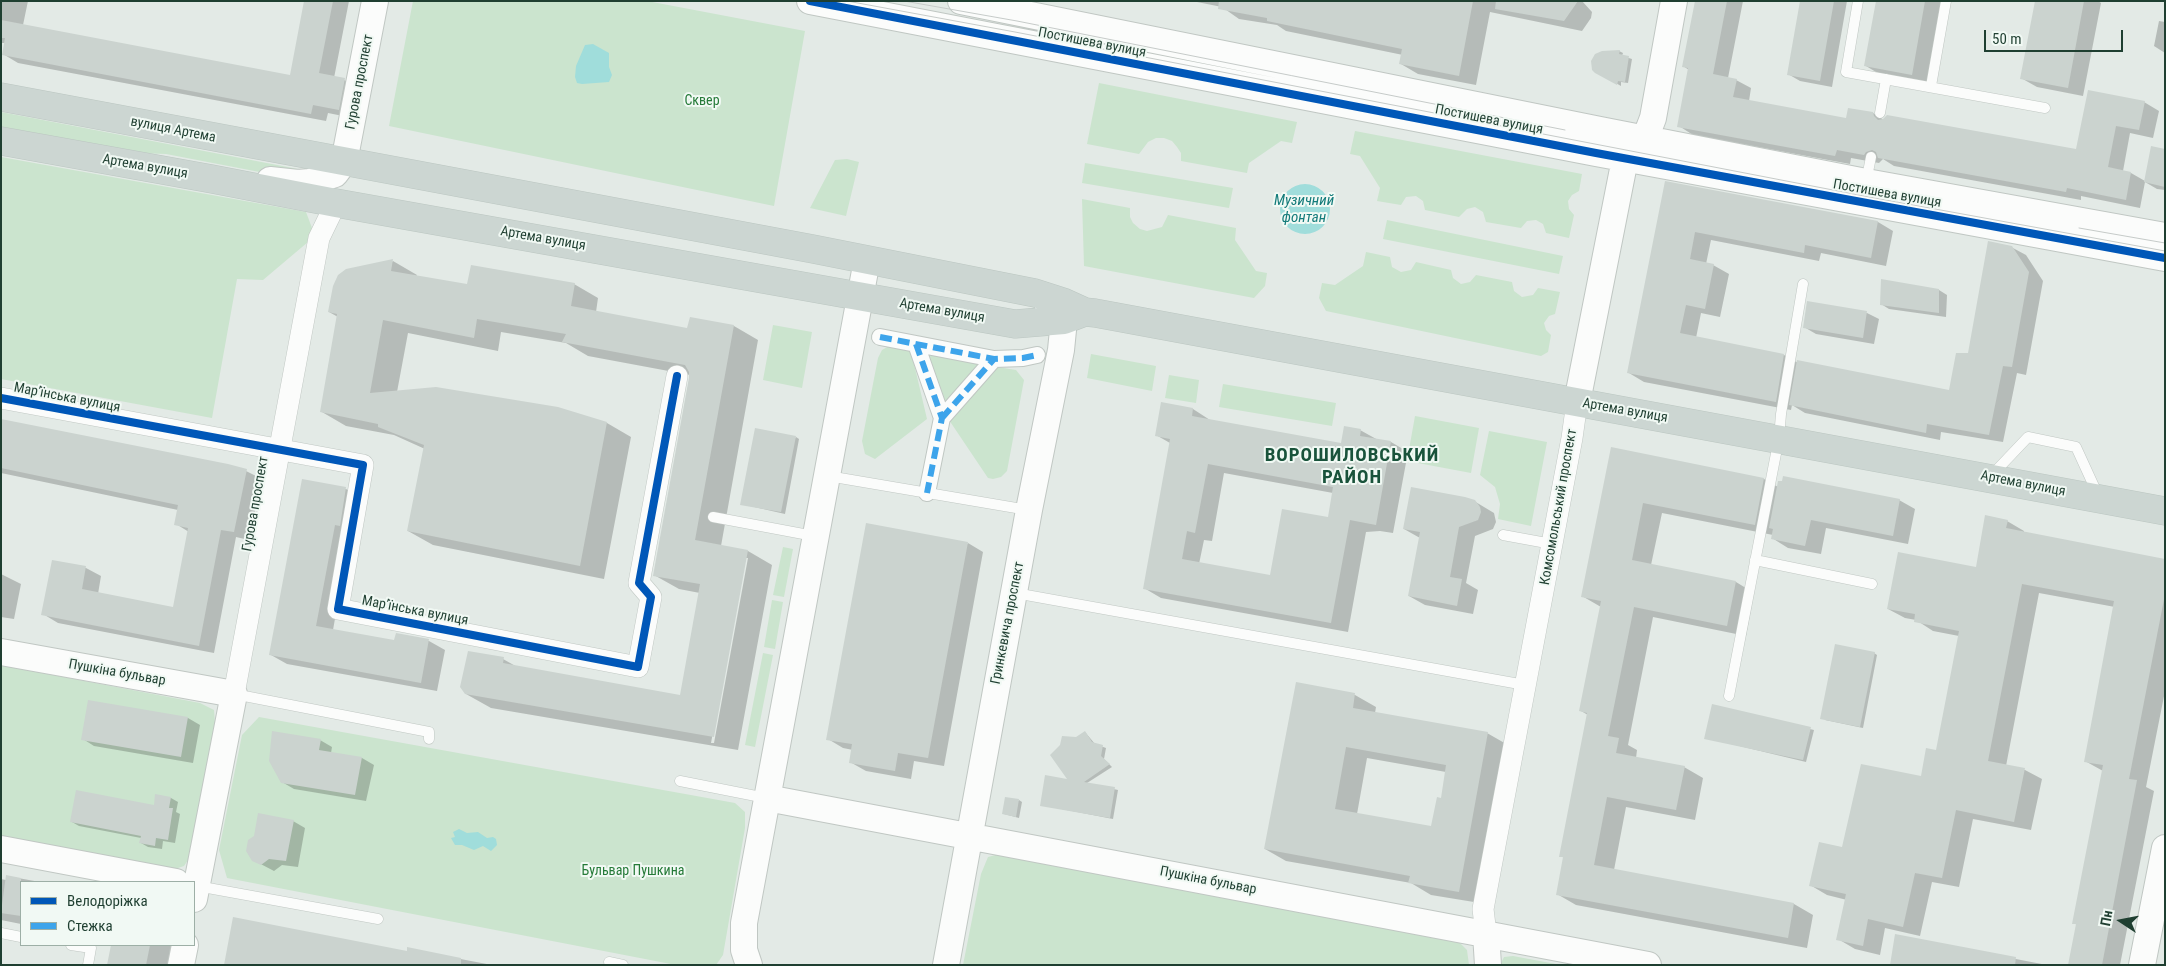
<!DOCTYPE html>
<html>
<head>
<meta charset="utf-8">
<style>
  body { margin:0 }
  #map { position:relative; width:2166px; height:966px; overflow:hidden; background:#e3eae6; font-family:"Roboto Condensed",sans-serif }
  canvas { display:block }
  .frame { position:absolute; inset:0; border:2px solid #1f3f31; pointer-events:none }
  .legend { position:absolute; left:20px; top:881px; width:175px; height:65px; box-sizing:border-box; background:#f1f9f4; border:1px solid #9dafa6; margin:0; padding:6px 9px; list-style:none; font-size:15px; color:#1f3f31 }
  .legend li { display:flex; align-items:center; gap:10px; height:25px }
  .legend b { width:25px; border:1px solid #9dafa6 }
  .north { position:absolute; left:2096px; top:896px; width:50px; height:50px; -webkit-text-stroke:4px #f1f9f4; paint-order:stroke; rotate:281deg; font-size:14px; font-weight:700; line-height:20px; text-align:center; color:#1f3f31 }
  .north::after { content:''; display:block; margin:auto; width:18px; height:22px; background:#1f3f31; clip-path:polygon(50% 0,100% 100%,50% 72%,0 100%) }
  .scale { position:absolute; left:1984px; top:30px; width:139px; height:22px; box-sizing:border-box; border:2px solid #1f3f31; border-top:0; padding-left:6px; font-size:15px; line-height:18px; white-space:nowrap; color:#1f3f31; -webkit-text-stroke:4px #f1f9f4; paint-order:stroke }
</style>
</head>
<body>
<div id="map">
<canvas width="2166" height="966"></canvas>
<div class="frame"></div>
<ul class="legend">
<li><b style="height:6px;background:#0057b8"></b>Велодоріжка</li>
<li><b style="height:6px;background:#3da4eb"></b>Стежка</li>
</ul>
<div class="north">Пн</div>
<div class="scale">50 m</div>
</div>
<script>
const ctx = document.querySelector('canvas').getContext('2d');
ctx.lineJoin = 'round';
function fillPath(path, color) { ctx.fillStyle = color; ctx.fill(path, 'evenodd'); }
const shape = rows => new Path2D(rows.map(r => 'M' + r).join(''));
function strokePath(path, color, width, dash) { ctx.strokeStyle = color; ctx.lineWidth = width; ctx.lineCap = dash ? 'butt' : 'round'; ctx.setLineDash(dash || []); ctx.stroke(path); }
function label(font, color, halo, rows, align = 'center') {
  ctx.font = font + ' "Roboto Condensed",sans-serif'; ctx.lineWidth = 4; ctx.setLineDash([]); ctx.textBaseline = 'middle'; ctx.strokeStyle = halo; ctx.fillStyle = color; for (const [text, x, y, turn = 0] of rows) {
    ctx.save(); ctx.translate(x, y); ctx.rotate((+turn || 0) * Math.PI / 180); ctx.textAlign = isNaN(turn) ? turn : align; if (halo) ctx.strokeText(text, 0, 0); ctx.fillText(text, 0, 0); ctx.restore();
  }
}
fillPath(shape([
  [413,1,647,1,805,31,774,206,389,126],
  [1099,83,1297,122,1292,143,1281,141,1249,163,1247,173,1181,161,1181,153,1177,147,1172,141,1164,138,1156,138,1148,142,1139,154,1087,144],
  [1,112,298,169,300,172,296,179,166,154,107,152,1,132],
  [1355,131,1582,174,1579,191,1572,195,1568,201,1569,209,1574,215,1569,238,1546,233,1543,224,1536,220,1527,221,1521,228,1486,222,1483,212,1475,207,1467,209,1459,217,1425,210,1423,201,1416,196,1406,197,1401,205,1377,201,1380,188,1360,156,1350,154],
  [1,157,306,212,312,228,308,242,263,280,237,279,212,418,1,379],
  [847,159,859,162,846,216,810,208,835,160],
  [1085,163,1233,188,1229,208,1082,183],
  [1082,199,1130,208,1130,217,1133,223,1140,229,1147,231,1162,227,1168,215,1236,228,1235,240,1256,271,1267,273,1265,286,1254,298,1084,266],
  [1387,220,1563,256,1559,274,1383,239],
  [1366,252,1390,257,1392,267,1401,272,1411,270,1416,262,1451,270,1453,278,1461,284,1470,282,1476,275,1512,282,1514,291,1522,297,1533,295,1538,288,1560,292,1555,314,1549,316,1544,323,1546,330,1551,335,1548,352,1541,356,1326,311,1319,298,1322,283,1335,285,1363,266],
  [773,325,812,332,802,388,763,380],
  [889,346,911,351,927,419,875,459,865,454,862,441,878,358,882,350],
  [927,353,980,363,952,402,938,399],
  [1091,354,1156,366,1152,391,1087,378],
  [991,366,1016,370,1024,380,1007,471,1001,477,993,479,988,478,949,420,988,378],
  [1169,375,1199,380,1196,403,1165,398],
  [1223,384,1336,403,1332,426,1219,407],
  [1415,416,1479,428,1471,473,1407,461],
  [1489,431,1547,442,1531,526,1498,519,1500,504,1495,487,1480,475],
  [783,547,793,549,784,597,773,595],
  [772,600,783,602,775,649,764,647],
  [763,653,773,655,755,747,745,745],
  [1,665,200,703,214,710,215,723,190,857,184,866,172,870,1,838],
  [259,717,735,803,745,812,745,828,723,955,716,965,676,965,227,878,219,850,242,735],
  [1003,853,1456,939,1467,950,1469,965,963,965,981,874,988,857],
  [1513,956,1561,965,1500,965,1504,957]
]), '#cbe4ce');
fillPath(shape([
  [593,44,609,53,609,67,612,75,609,82,582,84,577,83,575,77,576,66,585,45],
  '1280 209a25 25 0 1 1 50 0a25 25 0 1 1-50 0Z',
  [459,829,467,833,478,832,487,838,493,837,496,839,497,845,491,851,483,846,474,850,462,845,455,845,451,838,455,837,453,832]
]), '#a0dddb');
fillPath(shape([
  [1,1,28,1,23,25,291,76,305,1,349,1,334,78,344,80,359,88,353,118,328,113,326,121,18,63,3,54,5,43,1,43],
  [1192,1,1582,1,1592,12,1591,18,1582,31,1490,12,1476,85,1418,74,1401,64,1403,55,1286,31,1277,25,1239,19,1222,7],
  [1696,1,1743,1,1728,78,1736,80,1751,88,1749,101,1847,119,1873,113,1884,120,2077,150,2144,102,2159,111,2153,138,2130,133,2123,171,2131,173,2145,181,2165,150,2165,190,2157,189,2145,182,2140,208,2081,196,2081,200,1894,166,1883,159,1879,163,1851,158,1850,164,1693,135,1679,126,1689,70,1683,66],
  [1801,1,1847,1,1832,87,1800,81,1788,74],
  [1877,1,1942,1,1927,83,1881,75,1866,66],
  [2036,1,2098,1,2101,3,2083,96,2037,87,2021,78],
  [2159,21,2165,22,2165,53,2154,46],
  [1619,51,1623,53,1622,56,1632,59,1628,83,1621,82,1621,86,1600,74],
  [1666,182,1878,222,1893,231,1886,266,1821,253,1819,261,1711,240,1706,264,1713,265,1729,274,1720,317,1701,313,1696,338,1784,355,1798,363,1950,391,1969,355,2011,247,2026,255,2043,281,2026,375,2017,373,2003,442,1941,432,1940,440,1805,413,1792,405,1791,410,1644,382,1629,373],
  [393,261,417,275,416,277,468,286,574,284,598,298,596,312,688,329,691,318,734,326,758,340,721,546,748,551,772,565,738,750,491,708,466,694,503,659,519,668,681,696,700,593,679,589,654,575,690,375,588,356,566,343,501,332,498,351,408,333,397,392,607,423,631,437,604,579,433,545,408,531,425,449,394,435,346,426,322,412,338,317,329,312],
  [745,558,748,558,714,743,711,743],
  [1939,290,1947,295,1946,317,1889,309,1881,304],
  [1808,303,1867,313,1879,319,1874,344,1816,334,1804,327],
  [1162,404,1193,409,1210,420,1342,444,1360,430,1378,440,1391,442,1408,452,1393,533,1380,531,1366,532,1348,632,1161,598,1144,588,1170,443,1156,435],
  [1224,473,1333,493,1329,518,1271,577,1199,564,1204,540,1212,541],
  [1,420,246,471,262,479,249,540,236,537,214,653,58,623,43,614,53,561,86,568,101,576,98,594,174,608,189,532,176,524,178,510,1,473],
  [796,437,799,439,785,514,741,504],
  [1612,449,1764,479,1778,487,1899,500,1915,509,1908,544,1826,528,1821,554,1788,548,1772,538,1773,535,1662,513,1651,565,1736,582,1754,593,1746,636,1653,617,1628,745,1637,750,1636,758,1684,767,1703,778,1695,820,1626,807,1614,870,1794,904,1813,915,1807,948,1576,905,1557,894,1564,858,1561,856,1588,715,1581,711,1601,607,1582,596],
  [303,481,346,489,362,498,350,533,333,630,395,642,397,634,429,641,445,650,437,691,287,664,271,655],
  [1474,501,1494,513,1496,522,1493,529,1475,536,1466,583,1478,590,1473,614,1425,605,1409,596,1420,538,1404,529],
  [2007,521,2024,531,2024,533,2165,560,2165,691,2146,787,2154,791,2120,965,2070,965,2077,925,2074,923,2103,771,2085,761,2115,607,2039,593,2006,766,2025,770,2042,779,2031,830,1973,819,1959,887,1932,882,1920,936,1885,928,1880,955,1855,949,1838,939,1847,900,1827,895,1810,885,1843,848,1922,778,1937,752,1959,636,1933,631,1916,620,1905,618,1888,609,1977,569],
  [968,543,983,552,944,766,914,761,911,779,866,771,850,762,853,750,843,748,828,739],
  [1,574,21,584,14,619,1,617],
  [1874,653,1877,655,1863,728,1825,720],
  [1297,683,1355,695,1376,707,1375,713,1487,733,1508,745,1480,903,1431,895,1411,883,1286,861,1265,849],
  [1367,758,1446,772,1442,799,1432,828,1357,814],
  [1713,706,1814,730,1806,762,1706,738],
  [188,718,200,725,193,763,94,746,83,739],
  [1085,732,1095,744,1106,748,1104,759,1112,767,1087,783,1118,790,1113,819,1041,805,1070,780,1076,739],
  [320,740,332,747,331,753,362,758,374,765,366,801,294,789,282,782],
  [156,795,171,798,178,802,176,812,180,814,175,843,163,841,162,849,148,847,141,843,141,838,79,826,72,822,155,807],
  [1019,800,1022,802,1019,818,1004,814],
  [293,821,305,828,298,867,282,865,274,871,253,860],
  [7,876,40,882,21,882,21,924,1,920,1,879,6,880],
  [1896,936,2047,965,1891,965],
  [112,945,173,945,170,965,109,965],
  [408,949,492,965,226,965,408,953]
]), '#0003');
fillPath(shape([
  [304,1,333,1,319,73,345,78,339,110,313,105,311,114,2,55,5,38,1,38,1,20,290,75],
  [1219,1,1473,1,1459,76,1399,64,1402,49,1267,21,1267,18,1218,9],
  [1496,1,1578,1,1564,21,1495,9],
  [1695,1,1727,1,1713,74,1737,79,1733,97,1846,118,1848,108,1873,112,1874,116,1878,120,1883,119,1887,115,2076,149,2088,90,2145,101,2139,130,2116,126,2108,167,2131,172,2126,200,2067,188,2066,192,1878,158,1876,152,1872,150,1866,152,1864,155,1837,150,1835,156,1677,127,1688,68,1682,67],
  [1800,1,1834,1,1820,81,1787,75],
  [1876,1,1925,1,1912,75,1864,66],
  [2035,1,2084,1,2068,88,2020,79],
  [1620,50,1619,54,1629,56,1625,82,1618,81,1617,85,1595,73,1592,70,1591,61,1595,54,1602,51],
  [2151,146,2165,149,2165,187,2144,182],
  [1665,181,1878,221,1871,258,1805,245,1804,253,1695,232,1690,259,1714,264,1705,309,1686,305,1680,333,1784,354,1776,402,1627,373],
  [1988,241,2012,246,2029,272,2012,367,2003,366,1989,435,1927,424,1926,433,1789,405,1797,360,1949,390,1956,353,1968,353],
  [393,259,391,271,467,284,471,265,575,283,571,306,687,328,690,317,734,325,695,540,748,550,714,737,465,694,460,687,468,651,504,657,503,663,680,695,700,584,653,576,689,378,689,372,685,365,562,342,566,334,477,319,474,338,383,320,370,393,436,387,558,407,607,422,580,566,407,531,424,445,378,427,378,424,320,412,337,314,328,312,333,286,338,275,346,269],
  [1881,279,1939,289,1939,313,1880,305],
  [1807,301,1867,311,1863,338,1803,328],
  [1161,402,1193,408,1192,416,1341,443,1344,426,1361,429,1360,436,1391,441,1376,525,1350,520,1331,623,1143,589,1170,439,1155,436],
  [1208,464,1333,487,1328,517,1282,509,1270,575,1182,559,1187,531,1195,533],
  [1,419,228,464,247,469,234,532,221,530,199,646,41,615,52,560,86,566,82,589,173,607,188,528,174,525,178,505,1,468],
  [755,428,796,436,781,512,740,505],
  [1611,447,1764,478,1755,525,1643,503,1632,560,1736,581,1727,626,1634,607,1608,736,1619,738,1616,753,1685,766,1676,810,1607,797,1594,865,1794,903,1788,938,1556,895,1563,857,1559,857,1587,713,1579,711,1601,601,1581,597],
  [1783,476,1900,499,1893,536,1811,520,1805,546,1771,539,1773,529,1769,528,1778,481,1782,481],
  [302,479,346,487,340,526,335,525,316,626,394,640,396,633,429,639,421,683,269,655],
  [1411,487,1465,497,1475,500,1480,507,1481,512,1478,520,1459,527,1450,577,1462,579,1457,606,1408,596,1420,532,1403,529],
  [1985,515,2008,520,2006,528,2165,559,2165,594,2129,779,2137,780,2102,965,2068,965,2076,924,2072,924,2103,765,2084,762,2114,601,2022,584,1988,761,2025,768,2014,822,1956,810,1942,878,1915,873,1903,927,1868,919,1863,946,1836,940,1846,894,1809,886,1819,842,1842,847,1861,764,1921,776,1926,748,1936,750,1959,631,1914,622,1915,614,1887,609,1898,552,1976,567],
  [866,523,968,542,928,758,898,753,895,771,849,763,852,744,826,740],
  [1835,644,1875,652,1860,727,1820,719],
  [1296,682,1355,693,1353,708,1488,732,1459,892,1408,883,1410,876,1264,849],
  [1346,747,1446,765,1441,798,1437,797,1431,826,1335,809],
  [88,700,188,717,181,757,81,740],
  [1712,704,1811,727,1803,760,1704,739],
  [272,731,321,739,319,750,362,757,355,795,281,783,269,761],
  [1085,731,1092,742,1103,745,1101,756,1110,764,1084,782,1115,787,1110,818,1040,806,1045,775,1067,779,1050,755,1060,745,1062,736,1076,737],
  [76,790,154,805,155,794,171,797,169,808,173,808,168,840,156,838,155,846,139,843,141,836,70,822],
  [1005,797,1019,799,1016,817,1002,814],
  [258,813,294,820,286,861,269,859,261,865,252,861,246,851,248,840,254,836],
  [6,875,21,878,21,916,1,913],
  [233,917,407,951,407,947,461,958,461,965,224,965],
  [1895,934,2016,957,2015,965,1890,965],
  [111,945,150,945,146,965,107,965]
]), '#cbd3cf');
const service = shape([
  [1858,1,1846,72,2045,108],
  [1931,86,1946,1],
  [1880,113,1886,79],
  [1866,182,1871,157],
  [828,476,1028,510],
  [1991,476,2028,437,2076,447,2098,495],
  [713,517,814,536],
  [1503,535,1552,544],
  [1755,560,1872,584],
  [1015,593,1525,685],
  [234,694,429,732,429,739],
  [1729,696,1779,438,1781,414,1803,284],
  [680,781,766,798],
  [197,886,378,919],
  [1,933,21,937],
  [71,945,91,948,88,965],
  [609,962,623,965]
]);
const pedestrian = shape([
  [880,337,994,359,1023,358,1037,355],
  [916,344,942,418,927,493],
  [942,418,994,359]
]);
const minor = shape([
  [1,398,363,465,338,609,638,667,651,597,639,583,677,376],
  [234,694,319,238,336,203],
  [1486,934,1483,909,1572,438,1577,402]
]);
const tertiary = shape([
  [810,1,1596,153,2165,258],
  [961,1,1600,130,1866,182,2165,236],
  [270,180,298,183,310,182,335,174,344,162,375,1],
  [1577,402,1625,159,1629,150,1645,139,1653,118,1674,1],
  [1,652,234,694,194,899],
  [767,798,1648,965],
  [1,849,176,882],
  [1486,934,1488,965],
  [181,965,185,945],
  [749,965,744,950,744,923,867,260],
  [946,965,1029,510,1061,350,1064,320,1048,306],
  [2142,965,2165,848]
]);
const primary = shape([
  [1,97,813,249,1035,293,1063,302,1085,312],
  [1,141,212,179,336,203,1015,324,1064,320,1085,312,1095,313,2165,511]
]);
strokePath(service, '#c0c7c3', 11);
strokePath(pedestrian, '#c0c7c3', 18);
strokePath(minor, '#c0c7c3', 22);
strokePath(tertiary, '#c0c7c3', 28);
strokePath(primary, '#bbc6c1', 29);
strokePath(service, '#fbfcfb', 10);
strokePath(pedestrian, '#fbfcfb', 16);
strokePath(minor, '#fbfcfb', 21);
strokePath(tertiary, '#fbfcfb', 26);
strokePath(primary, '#ccd6d2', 28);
strokePath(shape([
  [847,1,1015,32,1864,196,2165,251],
  [904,1,1017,21,1565,130],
  [2079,228,2165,243]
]), '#c6cbc9', 1);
strokePath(shape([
  [880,337,994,359,1023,358,1037,355],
  [916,344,942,418,927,493],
  [942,418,994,359]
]), '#3da4eb', 6, [12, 6]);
strokePath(shape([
  [810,1,1596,153,2165,258],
  [1,398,363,465,338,609,638,667,651,597,639,583,677,376]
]), '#0057b8', 8);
label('14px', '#1f3f31', '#f1f9f4', [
  ["Постишева вулиця",1092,43,11],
  ["Гурова проспект",360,82,-79],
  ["Постишева вулиця",1489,120,11],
  ["вулиця Артема",173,130,11],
  ["Артема вулиця",145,167,10],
  ["Постишева вулиця",1887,194,10],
  ["Артема вулиця",543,239,10],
  ["Артема вулиця",942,311,10],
  ["Мар’їнська вулиця",67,398,11],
  ["Артема вулиця",1625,411,10],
  ["Артема вулиця",2023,484,11],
  ["Гурова проспект",256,504,-80],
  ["Комсомольський проспект",1559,507,-80],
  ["Мар’їнська вулиця",415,611,11],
  ["Гринкевича проспект",1008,623,-79],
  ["Пушкіна бульвар",117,673,10],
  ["Пушкіна бульвар",1208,881,11]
]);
label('14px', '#257a38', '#f1f9f4', [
  ["Сквер",702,101],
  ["Бульвар Пушкина",633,871]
]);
label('italic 15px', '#137b7a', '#f1f9f4', [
  ["Музичний",1304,201],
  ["фонтан",1304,218]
]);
ctx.letterSpacing = '1px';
label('bold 19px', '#19533b', '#f1f9f4', [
  ["ВОРОШИЛОВСЬКИЙ",1352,456],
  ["РАЙОН",1352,478]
]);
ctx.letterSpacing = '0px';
</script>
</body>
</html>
